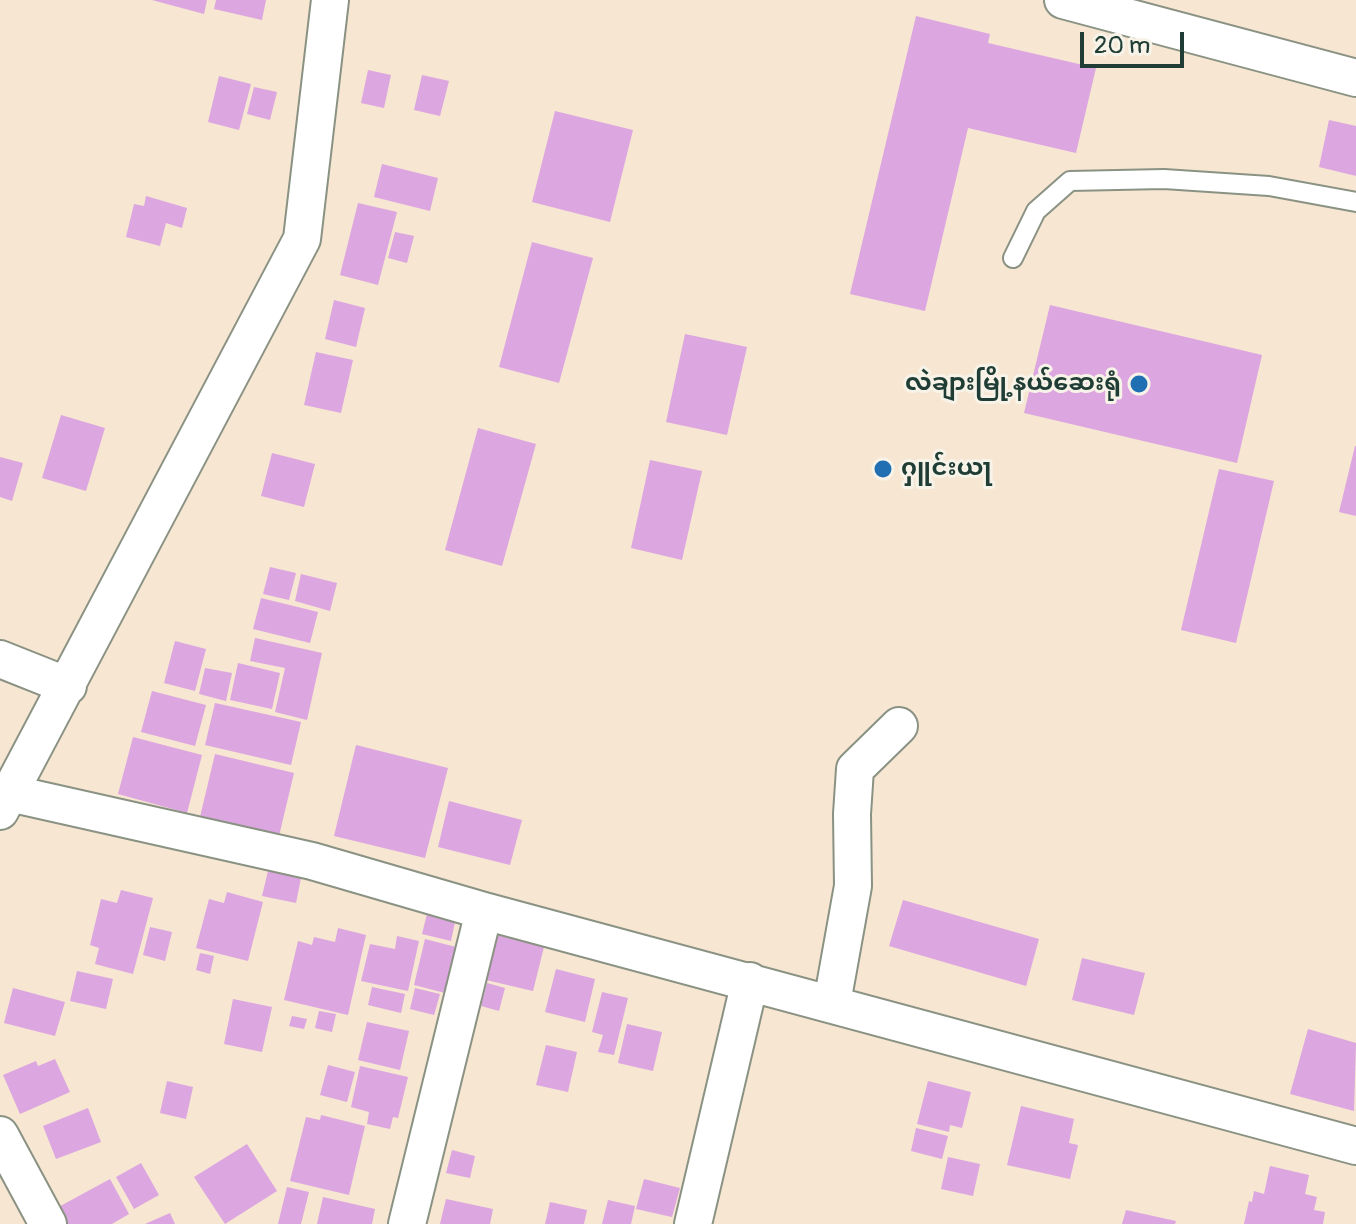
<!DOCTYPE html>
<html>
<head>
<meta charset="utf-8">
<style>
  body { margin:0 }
  #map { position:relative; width:1356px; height:1224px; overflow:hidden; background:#f6e6d2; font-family:Pangolin,sans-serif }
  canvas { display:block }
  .scale { position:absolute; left:1080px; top:32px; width:104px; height:36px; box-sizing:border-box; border:4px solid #1f3d34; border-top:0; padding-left:10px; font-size:24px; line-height:28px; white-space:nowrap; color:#1f3d34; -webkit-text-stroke:6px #f7f3e8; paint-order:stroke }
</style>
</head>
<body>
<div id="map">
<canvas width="1356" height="1224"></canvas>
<div class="scale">20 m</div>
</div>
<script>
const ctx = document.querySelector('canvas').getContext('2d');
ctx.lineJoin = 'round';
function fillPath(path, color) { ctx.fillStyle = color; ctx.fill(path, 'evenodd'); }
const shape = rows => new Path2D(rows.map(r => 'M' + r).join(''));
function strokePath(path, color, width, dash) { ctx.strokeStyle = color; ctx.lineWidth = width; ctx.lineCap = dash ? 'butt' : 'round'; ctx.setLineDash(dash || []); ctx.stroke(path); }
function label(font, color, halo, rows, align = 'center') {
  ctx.font = font + ' Pangolin,"Noto Sans Myanmar",sans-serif'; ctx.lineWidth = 6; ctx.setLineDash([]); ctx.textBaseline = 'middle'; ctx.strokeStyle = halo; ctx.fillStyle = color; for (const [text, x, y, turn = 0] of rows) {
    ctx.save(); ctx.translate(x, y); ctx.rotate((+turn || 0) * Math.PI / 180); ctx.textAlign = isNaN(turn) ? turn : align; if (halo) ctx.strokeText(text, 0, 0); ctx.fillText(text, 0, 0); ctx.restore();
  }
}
fillPath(shape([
  [152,0,207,0,204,14],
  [216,0,266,0,262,20,214,9],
  [916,16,990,34,988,43,1096,68,1076,153,968,128,925,311,850,294],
  [368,70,391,75,384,108,361,103],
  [422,75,449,81,440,116,414,110],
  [219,76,251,84,239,130,208,122],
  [254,87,277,92,270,120,247,114],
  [555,111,633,130,610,222,532,202],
  [1329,120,1356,126,1356,176,1319,167],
  [382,164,438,178,430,211,374,197],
  [146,196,187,208,182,228,166,223,160,246,126,237,134,204,144,206],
  [358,203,397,212,378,285,340,275],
  [395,232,414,236,407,263,388,258],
  [532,242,593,258,559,383,499,367],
  [334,300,365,308,356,347,325,339],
  [1050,305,1262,355,1237,463,1024,413],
  [685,334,747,347,727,435,666,422],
  [316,352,353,360,341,413,304,405],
  [61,415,105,428,86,491,42,478],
  [478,428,536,444,502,566,445,550],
  [1355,446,1356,446,1356,516,1339,512],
  [272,453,315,464,304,507,261,496],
  [0,457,23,463,12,501,0,497],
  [650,460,702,471,682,560,631,548],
  [1219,469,1274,481,1236,643,1181,630],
  [270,567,296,573,289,600,263,594],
  [301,574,337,583,330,611,295,601],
  [261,598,318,612,310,643,253,629],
  [255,638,322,653,307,720,275,712,285,668,250,661],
  [175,641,206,649,195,691,164,683],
  [238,663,280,673,272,709,230,700],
  [205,668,232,673,226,701,199,694],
  [152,691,206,705,195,746,141,732],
  [215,703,301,722,291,765,205,745],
  [133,737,202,755,187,813,118,794],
  [356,745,448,768,425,858,334,836],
  [215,754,294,773,279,836,200,817],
  [449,801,522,820,510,865,438,847],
  [268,871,301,878,296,903,262,896],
  [121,890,153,898,133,974,95,964,99,948,90,945,101,899,117,903],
  [227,892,263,902,248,961,196,948,209,899,224,903],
  [903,900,1039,939,1026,986,889,946],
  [427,914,455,922,451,941,422,934],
  [150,927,172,932,165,961,143,955],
  [338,928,366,935,348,1015,284,1000,298,941,312,945,314,937,335,942],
  [518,932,546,939,533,991,486,980,497,935,517,940],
  [397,936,419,941,408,991,361,981,370,944,395,949],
  [425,939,456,947,445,993,414,985],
  [200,953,214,956,210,974,196,970],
  [1082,958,1145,973,1134,1015,1072,1000],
  [556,969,595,979,585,1022,545,1012],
  [77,971,113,979,106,1009,70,1001],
  [487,983,505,988,499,1011,481,1006],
  [372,987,405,994,401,1013,368,1005],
  [13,988,65,1002,55,1036,4,1023],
  [415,988,440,994,434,1015,410,1009],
  [602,992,628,998,614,1055,598,1052,603,1035,592,1032],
  [233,999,272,1007,262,1052,224,1044],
  [319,1011,336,1014,332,1032,315,1028],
  [292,1016,307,1019,304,1029,289,1026],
  [367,1022,409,1031,400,1070,358,1060],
  [627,1024,662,1032,653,1071,618,1063],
  [1308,1029,1356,1043,1354,1111,1290,1094],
  [546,1045,577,1052,568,1092,536,1085],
  [55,1059,70,1092,20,1114,3,1075,36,1061,38,1066],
  [328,1065,355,1072,347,1102,320,1095],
  [360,1066,408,1077,398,1118,393,1117,390,1129,367,1124,369,1112,351,1107],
  [167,1081,193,1087,186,1119,160,1113],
  [928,1081,971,1092,962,1128,950,1125,949,1132,917,1124],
  [1021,1106,1074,1119,1069,1143,1078,1145,1070,1179,1007,1165],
  [88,1108,101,1142,56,1159,43,1126],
  [321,1115,365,1126,349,1195,290,1181,306,1117,320,1120],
  [916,1128,948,1136,942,1159,911,1151],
  [247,1144,277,1191,225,1224,194,1177],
  [452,1150,475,1156,470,1178,446,1173],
  [948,1157,980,1164,973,1196,941,1189],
  [141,1163,159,1195,134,1209,116,1177],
  [1270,1166,1309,1175,1305,1194,1317,1197,1314,1210,1325,1212,1323,1224,1244,1224,1249,1201,1252,1202,1254,1191,1264,1194],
  [110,1179,129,1214,112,1224,61,1224,53,1210],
  [644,1179,680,1188,672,1217,636,1209],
  [287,1187,309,1192,301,1224,278,1224],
  [323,1197,375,1209,372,1224,317,1224],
  [446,1199,493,1209,490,1224,440,1224],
  [608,1200,635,1206,631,1224,602,1224],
  [550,1202,587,1210,584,1224,545,1224],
  [1126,1210,1176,1221,1175,1224,1122,1224],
  [170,1213,175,1224,145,1224]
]), '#dca6e0');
const service = shape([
  [1013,258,1036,211,1070,181,1164,179,1269,186,1356,202]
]);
const minor = shape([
  [1063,0,1356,78],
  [0,659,68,686],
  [9,793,312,861,484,911,1356,1146],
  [0,811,302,239,330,0],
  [832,1003,853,886,852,814,855,769,899,726],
  [0,1135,48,1224],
  [407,1224,484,911],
  [693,1224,750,981]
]);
strokePath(service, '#8a9283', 22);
strokePath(minor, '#8a9283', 40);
strokePath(service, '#fff', 18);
strokePath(minor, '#fff', 36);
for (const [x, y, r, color] of [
  [1139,384,10,"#1f6fb2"],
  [883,469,10,"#1f6fb2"]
]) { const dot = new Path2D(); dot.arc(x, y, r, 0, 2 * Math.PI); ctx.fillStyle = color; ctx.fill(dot); strokePath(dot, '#f7f3e8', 3); }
label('bold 24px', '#1f3d34', '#f7f3e8', [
  ["လဲချားမြို့နယ်ဆေးရုံ",1121,384],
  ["ႁူင်းယႃ",901,469,"left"]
], 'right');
</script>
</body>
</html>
